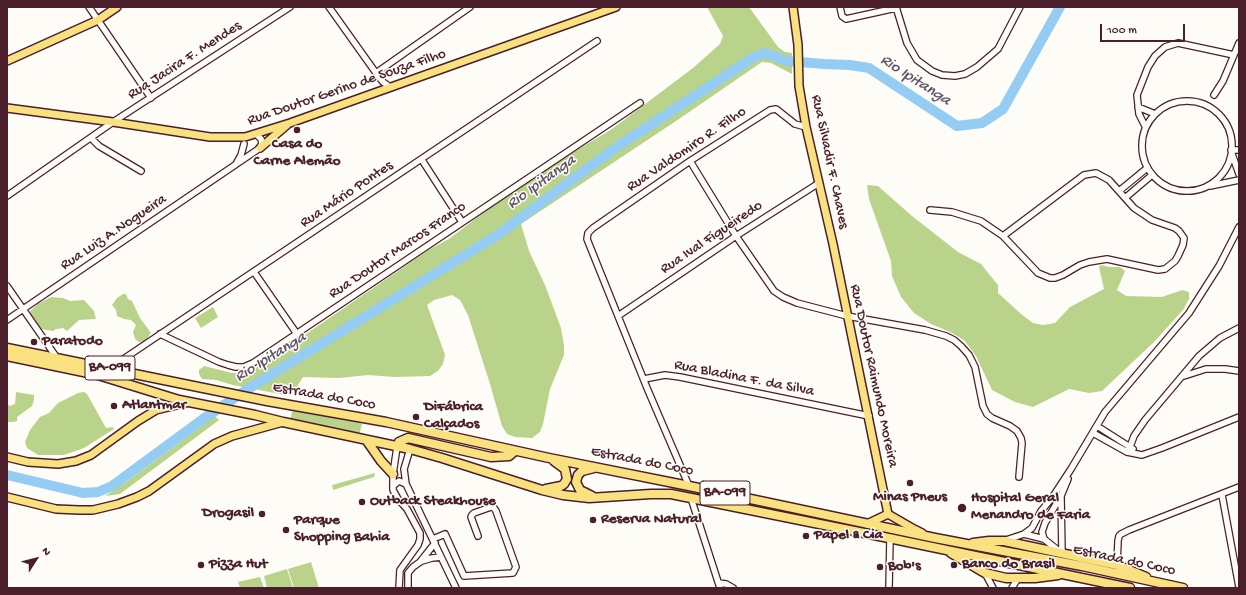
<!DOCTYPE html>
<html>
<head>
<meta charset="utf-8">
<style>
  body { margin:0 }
  #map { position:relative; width:1246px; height:595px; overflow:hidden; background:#fdfcf7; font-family:"Gochi Hand",sans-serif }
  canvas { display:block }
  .frame { position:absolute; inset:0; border:8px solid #4a1f2b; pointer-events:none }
  .north { position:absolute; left:16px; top:539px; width:40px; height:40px; -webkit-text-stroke:3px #fdfcf7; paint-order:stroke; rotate:54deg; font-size:11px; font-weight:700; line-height:16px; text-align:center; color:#4a1f2b }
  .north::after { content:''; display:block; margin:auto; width:14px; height:18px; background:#4a1f2b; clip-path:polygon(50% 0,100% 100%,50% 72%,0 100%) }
  .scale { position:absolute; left:1100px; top:24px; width:85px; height:18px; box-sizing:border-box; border:2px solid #4a1f2b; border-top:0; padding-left:5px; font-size:12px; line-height:14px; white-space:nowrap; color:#4a1f2b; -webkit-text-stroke:3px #fdfcf7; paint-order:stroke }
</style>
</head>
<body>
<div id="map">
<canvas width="1246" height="595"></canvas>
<div class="frame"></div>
<div class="north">N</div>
<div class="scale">100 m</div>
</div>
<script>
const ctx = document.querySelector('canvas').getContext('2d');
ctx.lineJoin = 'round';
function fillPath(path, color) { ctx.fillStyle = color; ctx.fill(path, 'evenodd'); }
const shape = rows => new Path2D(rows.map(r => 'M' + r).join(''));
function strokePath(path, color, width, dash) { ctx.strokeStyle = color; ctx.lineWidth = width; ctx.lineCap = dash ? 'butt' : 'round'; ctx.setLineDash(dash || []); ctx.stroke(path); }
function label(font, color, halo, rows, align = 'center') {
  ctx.font = font + ' "Gochi Hand",sans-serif'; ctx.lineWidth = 3; ctx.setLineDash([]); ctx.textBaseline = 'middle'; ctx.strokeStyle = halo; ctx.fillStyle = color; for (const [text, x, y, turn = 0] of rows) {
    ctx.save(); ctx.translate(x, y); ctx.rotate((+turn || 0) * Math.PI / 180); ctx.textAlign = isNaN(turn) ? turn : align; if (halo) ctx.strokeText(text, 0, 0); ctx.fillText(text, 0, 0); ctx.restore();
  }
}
fillPath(shape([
  [707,7,749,7,778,47,785,52,792,53,792,74,771,63,762,62,679,119,521,224,529,251,545,285,561,328,564,346,564,355,550,389,543,424,540,432,532,438,515,437,507,434,502,426,490,384,468,315,460,300,452,295,434,300,427,305,445,355,443,364,438,371,430,376,395,377,368,375,339,378,303,377,293,393,285,395,233,385,216,380,202,379,199,374,199,370,204,366,232,373,243,373,258,367,430,249,449,239,487,210,564,158,612,129,693,68,720,44,723,36],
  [867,185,878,186,912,216,958,252,981,264,998,285,998,293,1021,314,1033,323,1043,325,1055,323,1070,307,1104,289,1099,267,1101,265,1109,267,1120,267,1125,271,1117,290,1126,296,1162,297,1182,290,1189,292,1189,299,1183,310,1154,342,1102,391,1089,393,1069,389,1033,407,1015,402,992,390,976,356,964,340,950,332,931,324,914,313,901,297,892,276,891,261,869,199],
  [123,294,126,294,128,299,132,301,140,318,151,333,145,341,139,342,135,339,133,332,136,325,131,320,124,319,117,316,116,310,112,305,117,298],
  [51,297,63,298,70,301,84,300,94,311,96,319,79,320,67,331,63,328,56,329,53,331,41,329,32,317,30,311,38,304],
  [213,307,218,317,201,328,195,318],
  [16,392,34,395,34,400,32,406,17,417,17,421,14,422,7,422,7,404,10,406,15,404],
  [84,392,87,394,106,428,113,427,114,429,84,448,64,455,38,455,27,448,25,442,30,430,40,417,49,413,58,403,78,393],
  [293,409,357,422,362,424,359,435,290,420],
  [215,416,219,420,120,494,105,496,126,482],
  [375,473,374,477,333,490,332,485],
  [311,562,319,588,294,588,288,569],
  [287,569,293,588,267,588,264,576],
  [260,577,264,588,240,588,238,582]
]), '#bad38a');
strokePath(shape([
  [7,475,83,493,98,492,112,486,203,419,248,389,496,236,618,146,754,57,765,53,787,61,824,64,850,65,869,68,957,126,982,123,1003,109,1060,7]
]), '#94ccf3', 10);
const minor = shape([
  [89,7,151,98],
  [329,7,376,73,383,82,390,87],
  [840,7,842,16,846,19,896,8],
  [896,7,907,43,917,60,932,71,942,75,955,76,965,74,977,67,998,49,1020,7],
  [376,73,470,7],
  [1214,95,1223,81,1239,43],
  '1142 146a45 45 0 1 1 90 0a45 45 0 1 1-90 0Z',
  [1138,107,1155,114],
  [1145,126,1139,114,1137,95,1148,67,1155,56,1165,47,1178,43,1234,55],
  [91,138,99,146,141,171],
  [1231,150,1239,150],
  [1232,154,1239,174],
  [422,160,462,222],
  [690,161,736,236,774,291,783,297,797,303,847,316,925,330,946,336,954,340,961,346,969,355,975,367,983,406,987,414,992,418,1010,426,1017,431,1021,438,1022,443,1019,477],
  [236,164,241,155,244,144],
  [1210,186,1239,180],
  [1119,191,1147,168],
  [7,196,113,122,290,7],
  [1125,198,1152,175],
  [930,210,952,212,981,221,1003,236,1038,273,1050,278,1055,278,1063,275,1080,265,1089,262,1107,259,1158,270,1165,269,1175,261,1178,256,1183,245,1184,238,1179,231,1175,228,1152,220,1134,208,1109,180,1096,173,1084,175,1003,236],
  [254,272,297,334],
  [7,286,57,358],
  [618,316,736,236,819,183],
  [7,320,260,148,262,143,261,139,256,134],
  [160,334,219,362,228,365,236,367,244,367,253,363,640,103],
  [110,368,597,41],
  [1184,376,1206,369,1225,369,1239,371],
  [644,379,665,375,680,377,869,416],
  [1097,426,1130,447,1133,449],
  [1093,433,1127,452,1142,455,1162,448,1239,417],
  [397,447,393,474,393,490,398,499,407,509,420,533,420,539,418,545,400,570,399,588],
  [410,449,404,469,406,484,456,588],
  [1127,452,1130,447,1134,436,1145,420,1199,356,1220,338,1239,328],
  [393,486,399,481,406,484],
  [689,486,647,388,587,239,588,233,593,228,690,161,770,110,776,109,795,124,806,127],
  [1222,495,1239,587],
  [1061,497,1062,553],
  [691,498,720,588],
  [1024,534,1044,539,1059,551],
  [433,539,445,534,464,576,513,573,516,567,496,511,494,508,491,507,474,513,472,515,471,517,478,536],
  [1044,539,1042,532,1045,523,1061,496,1068,479],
  [1006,540,1024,534,1032,528,1041,511,1052,498,1071,469,1105,412,1189,313,1219,266,1239,227],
  [422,561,432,558,441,557],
  [1117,565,1118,541,1119,536,1121,534,1129,530,1239,487],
  [985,573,993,588],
  [719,583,726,584,733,588],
  [408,588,408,573,413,567,420,562,435,543],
  [889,588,890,538],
  [1012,588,1018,578]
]);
const major = shape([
  [793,7,798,45,799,86,806,127,833,244,888,514,914,529,922,533],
  [7,61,98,20,117,7],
  [7,108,113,122,210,137,245,137,290,123,616,7],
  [260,148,287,125],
  [7,457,28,462,58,464,76,461,91,455,138,421,156,410,189,402],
  [7,497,56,509,79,510,93,510,118,504,137,497,149,491,214,444,232,436,283,422],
  [867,524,888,514]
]);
const highway = shape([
  [7,348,267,401,386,422,549,458,689,486,935,538,1082,566,1183,588],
  [7,356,98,375,179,400,255,415,283,422,410,449,442,458,542,490,563,495,589,498,651,494,671,494,879,536,1130,588],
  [367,441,381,461,393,474],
  [397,447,399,442,408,438,491,457,509,456,515,451],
  [546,489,561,486,564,484,567,479,565,469,554,461],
  [592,496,580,490,576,482,578,475,582,471,594,468],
  [973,543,989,541,1004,541,1117,565,1146,577],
  [951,553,985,573,1006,578,1035,578,1058,575]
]);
strokePath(minor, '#4a1f2b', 8);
strokePath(major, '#4a1f2b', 10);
strokePath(highway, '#4a1f2b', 11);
strokePath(minor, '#fdfcf7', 5.5);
strokePath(major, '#fae180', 7);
strokePath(highway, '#fae180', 8);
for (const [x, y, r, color] of [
  [297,130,4,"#4a1f2b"],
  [34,342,4,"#4a1f2b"],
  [114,406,4,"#4a1f2b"],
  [416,417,4,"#4a1f2b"],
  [910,483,4,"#4a1f2b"],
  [362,502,4,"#4a1f2b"],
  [962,508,5,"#4a1f2b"],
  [262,514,4,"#4a1f2b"],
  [593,520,4,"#4a1f2b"],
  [286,530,4,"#4a1f2b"],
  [806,536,4,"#4a1f2b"],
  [201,565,4,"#4a1f2b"],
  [954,565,4,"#4a1f2b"],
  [880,567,4,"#4a1f2b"]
]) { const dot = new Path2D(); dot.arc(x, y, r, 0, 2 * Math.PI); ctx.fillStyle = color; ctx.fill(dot); strokePath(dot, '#fdfcf7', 1.5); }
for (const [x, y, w] of [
  [110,368,50],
  [725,493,50]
]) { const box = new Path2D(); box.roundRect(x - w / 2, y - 12, w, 24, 3); ctx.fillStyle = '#fdfcf7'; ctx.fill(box); strokePath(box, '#4a1f2b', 1); }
label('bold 14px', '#4a1f2b', null, [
  ["BA-099",110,368],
  ["BA-099",725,493]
]);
label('15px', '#4a1f2b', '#fdfcf7', [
  ["Rua Jacira F. Mendes",185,61,-33],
  ["Rua Doutor Gerino de Souza Filho",347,88,-19],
  ["Rua Valdomiro R. Filho",687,150,-34],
  ["Rua Silvadir F. Chaves",829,162,78],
  ["Rua Mário Pontes",347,195,-34],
  ["Rua Luiz A.Nogueira",114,233,-34],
  ["Rua Ival Figueiredo",712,238,-34],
  ["Rua Doutor Marcos Franco",398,251,-34],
  ["Rua Doutor Raimundo Moreira",873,376,78],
  ["Rua Bladina F. da Silva",744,379,11],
  ["Estrada do Coco",324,397,10],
  ["Estrada do Coco",642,462,11],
  ["Estrada do Coco",1124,561,12]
]);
label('bold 15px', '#4a1f2b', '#fdfcf7', [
  ["Casa do",297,145,"center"],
  ["Carne Alemão",297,162,"center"],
  ["Paratodo",42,342],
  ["Atlantmar",122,406],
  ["DiFábrica",424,408],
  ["Calçados",424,425],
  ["Minas Pneus",910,498,"center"],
  ["Hospital Geral",971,499],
  ["Menandro de Faria",971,516],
  ["Outback Steakhouse",370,502],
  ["Drogasil",254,514,"right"],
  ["Reserva Natural",601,520],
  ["Parque",294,521],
  ["Shopping Bahia",294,538],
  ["Papel & Cia",814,536],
  ["Pizza Hut",209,565],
  ["Banco do Brasil",962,565],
  ["Bob's",888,567]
], 'left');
label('italic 16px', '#605367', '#fdfcf7', [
  ["Rio Ipitanga",915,81,33],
  ["Rio Ipitanga",542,183,-36],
  ["Rio Ipitanga",271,358,-32]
]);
</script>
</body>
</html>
